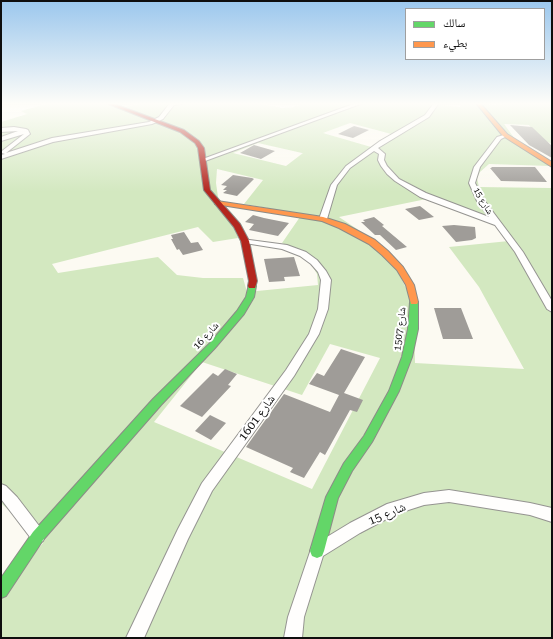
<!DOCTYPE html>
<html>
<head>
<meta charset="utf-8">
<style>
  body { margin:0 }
  #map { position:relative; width:553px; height:639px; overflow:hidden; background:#fcfaf2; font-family:"Roboto Serif","Noto Naskh Arabic",serif }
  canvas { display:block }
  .frame { position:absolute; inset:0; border:2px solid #0e0e0e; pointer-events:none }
  .legend { position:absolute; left:405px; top:8px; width:140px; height:52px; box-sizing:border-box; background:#fff; border:1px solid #9f9f9f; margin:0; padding:5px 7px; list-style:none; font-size:12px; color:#0e0e0e }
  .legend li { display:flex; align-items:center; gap:8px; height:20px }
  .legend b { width:20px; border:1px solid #9f9f9f }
</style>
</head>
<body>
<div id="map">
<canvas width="553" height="639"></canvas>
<div class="frame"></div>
<ul class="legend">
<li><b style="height:5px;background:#63d668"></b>سالك</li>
<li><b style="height:5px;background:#ff974d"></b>بطيء</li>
</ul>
</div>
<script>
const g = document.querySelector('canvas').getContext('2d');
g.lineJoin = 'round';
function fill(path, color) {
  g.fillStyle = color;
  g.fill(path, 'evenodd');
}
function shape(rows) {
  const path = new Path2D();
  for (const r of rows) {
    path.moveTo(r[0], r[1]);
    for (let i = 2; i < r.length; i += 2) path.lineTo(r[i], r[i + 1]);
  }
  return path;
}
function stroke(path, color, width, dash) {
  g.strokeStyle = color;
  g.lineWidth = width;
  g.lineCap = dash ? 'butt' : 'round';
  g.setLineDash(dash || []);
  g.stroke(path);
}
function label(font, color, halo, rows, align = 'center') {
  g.font = font + ' "Roboto Serif","Noto Naskh Arabic",serif';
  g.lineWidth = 4;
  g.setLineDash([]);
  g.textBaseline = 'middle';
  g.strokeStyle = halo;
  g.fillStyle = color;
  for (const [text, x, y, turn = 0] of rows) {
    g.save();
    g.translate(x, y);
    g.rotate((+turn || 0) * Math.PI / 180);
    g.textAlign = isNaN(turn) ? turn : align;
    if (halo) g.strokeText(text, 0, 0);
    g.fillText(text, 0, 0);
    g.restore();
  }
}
fill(shape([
  [49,103,117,103,124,107,142,103,258,103,283,108,293,107,305,103,327,104,440,103,440,105,460,107,461,103,487,103,490,105,520,103,552,103,552,144,539,138,529,125,504,124,515,139,550,166,489,164,480,172,477,178,479,187,552,188,552,638,1,638,1,593,43,543,1,503,1,122,27,114,21,111],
  [350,123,395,135,395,136,378,149,323,133],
  [258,143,302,153,303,153,286,166,233,153],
  [217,169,263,180,244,204,302,214,282,243,289,246,311,264,317,274,318,285,247,292,243,278,203,278,177,275,158,257,58,273,52,264,198,227,213,242,238,238,234,227,218,197,216,183],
  [436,197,491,219,509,241,449,247,479,287,524,369,415,363,414,304,388,252,372,239,339,217],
  [330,344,380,358,312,489,154,422,202,362,302,395]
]), '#d3e8c0');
fill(shape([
  [510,125,532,127,552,146,552,158,529,145],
  [354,126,369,130,353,138,338,134],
  [254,145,275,151,261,159,240,153],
  [491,167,535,167,547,182,501,181,490,168,492,168],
  [233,175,252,178,254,179,237,196,223,193,227,190,223,190,227,186,221,185],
  [420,206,434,217,419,220,405,209],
  [253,215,264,218,289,223,278,236,249,230,254,224,245,222],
  [374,217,384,225,382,226,407,247,396,250,380,235,375,235,361,222,365,222,363,220],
  [454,225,475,227,476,238,472,240,456,242,442,226],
  [184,232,191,243,198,242,203,250,183,255,179,249,177,250,171,239,173,239,171,235],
  [294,257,300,276,284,277,285,281,269,282,264,259],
  [434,308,461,308,473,339,443,339],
  [341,349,365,357,344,393,363,400,357,412,350,410,325,455,320,452,304,478,290,472,293,468,246,447,284,394,330,412,339,395,309,384,317,373,324,376],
  [225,369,237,374,228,385,231,386,202,417,180,406,213,373,218,376],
  [210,415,226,423,211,440,195,431]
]), '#9f9c98');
const street = shape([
  [170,103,186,103,174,105,163,119,152,124,53,142,1,159,1,155,5,154,2,153,2,151,24,134,1,141,1,137,18,131,1,132,1,128,14,127,26,129,28,130,30,134,6,153,52,138,149,122,159,117,170,103],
  [356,103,363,103,205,161,200,160,356,103],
  [434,103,439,103,429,117,378,148,385,154,384,160,387,166,399,179,426,193,489,217,477,201,469,183,474,167,497,137,507,134,507,136,501,139,480,167,475,183,484,200,523,252,552,301,552,312,547,309,515,252,495,225,420,197,395,181,387,174,381,166,378,160,379,154,374,151,350,168,337,185,327,219,323,221,319,219,331,185,346,166,380,141,425,115,434,103],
  [242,239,287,245,306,252,317,260,326,271,331,280,328,309,319,334,294,376,212,491,188,539,144,638,126,638,178,529,202,483,286,370,309,334,318,309,321,280,318,272,311,264,300,256,282,249,245,243,242,243,241,241,242,239],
  [1,484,6,486,17,497,43,531,45,536,43,541,38,543,33,541,1,499,1,484],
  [449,490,530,503,552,508,552,522,530,515,449,502,424,505,396,514,360,533,323,556,304,617,302,638,284,638,288,617,312,546,350,523,387,504,424,493,449,490]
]);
const fast = shape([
  [249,284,255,284,256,286,254,297,244,314,215,348,161,405,43,540,6,596,1,598,1,578,33,532,153,399,209,344,237,311,246,297,249,284],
  [414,299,418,302,418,329,412,357,399,391,372,442,352,471,338,498,324,551,322,556,317,558,312,556,310,551,326,497,344,463,364,436,389,391,402,357,408,329,410,302,414,299]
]);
const slow = shape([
  [476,103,480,103,507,134,552,162,552,167,503,136,476,103],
  [217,201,323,217,345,224,375,240,388,251,403,267,414,285,418,302,417,304,411,304,406,285,397,270,382,255,369,244,339,228,322,221,215,204,215,202,217,201]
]);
const jam = shape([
  [106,103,112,103,184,130,199,141,204,148,210,190,240,224,249,241,257,281,255,288,249,288,248,286,249,281,241,241,234,227,204,190,198,148,195,143,180,132,106,103]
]);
stroke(street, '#959491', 2);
stroke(fast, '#8c8b87', 2);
stroke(slow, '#8c8b87', 2);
stroke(jam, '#8c8b87', 2);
fill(street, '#fffefd');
fill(fast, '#63d668');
fill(slow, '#ff974d');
fill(jam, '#b3261e');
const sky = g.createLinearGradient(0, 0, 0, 192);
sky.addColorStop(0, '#9bc7ed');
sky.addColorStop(0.54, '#fefdf9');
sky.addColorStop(1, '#fefdf900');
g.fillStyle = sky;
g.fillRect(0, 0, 553, 192);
label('9px', '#0e0e0e', '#fff', [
  ["شارع 15",483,201,59]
]);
label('10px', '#0e0e0e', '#fff', [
  ["شارع 1507",400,329,-83],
  ["شارع 16",206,336,-48]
]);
label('12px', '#0e0e0e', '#fff', [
  ["شارع 1601",257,418,-54],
  ["شارع 15",387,514,-23]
]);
</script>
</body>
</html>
